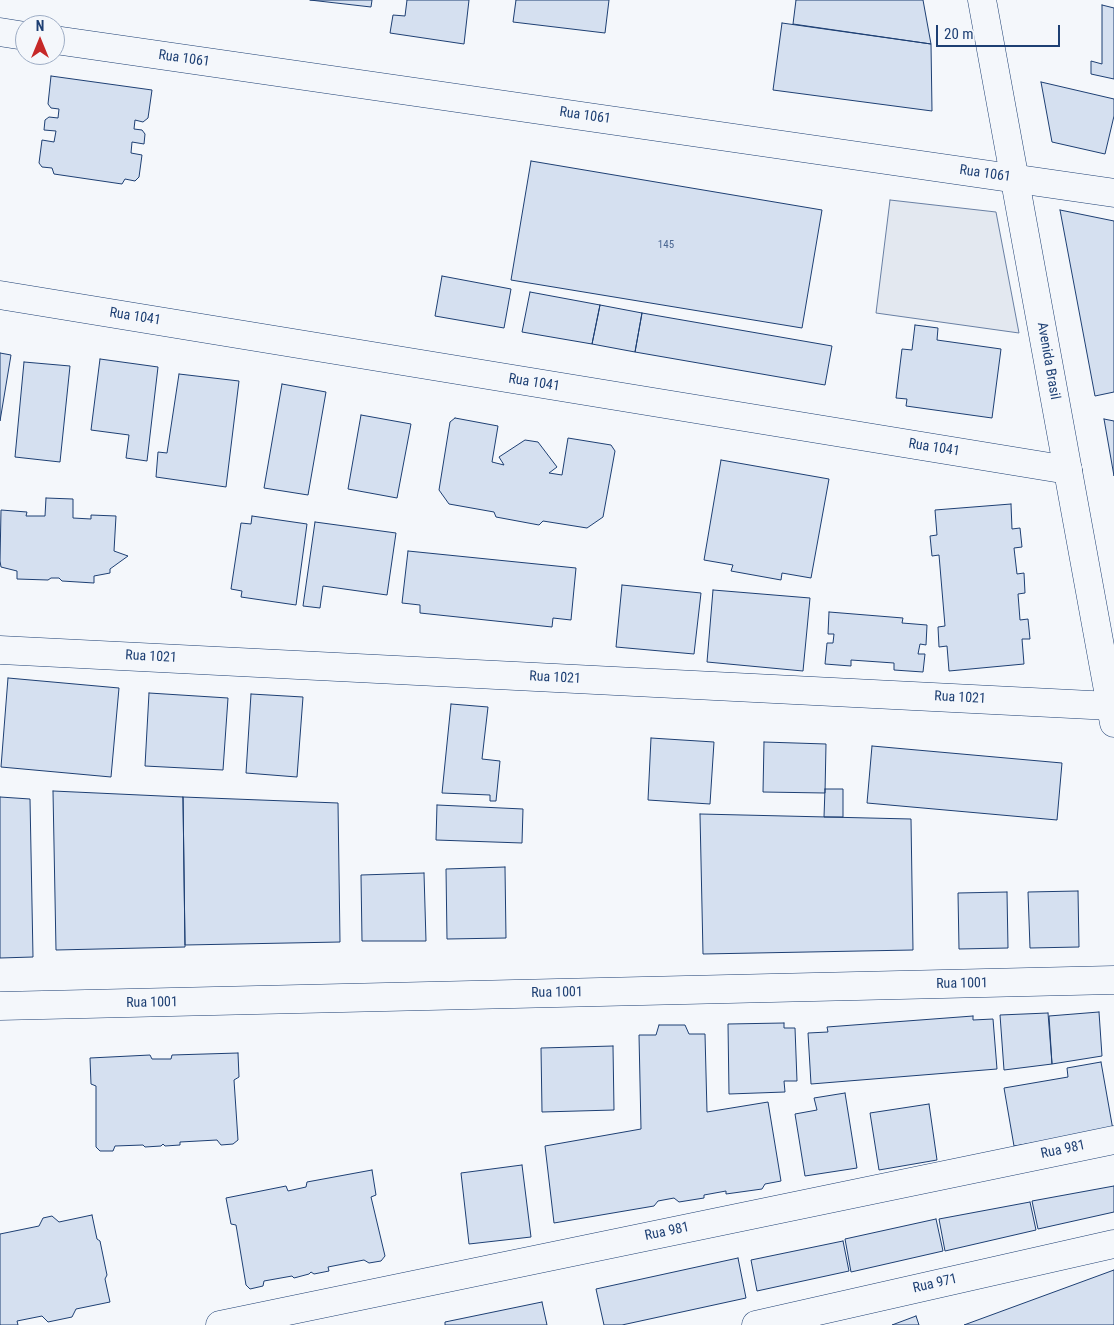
<!DOCTYPE html>
<html>
<head>
<meta charset="utf-8">
<style>
  body { margin:0 }
  #map { position:relative; width:1114px; height:1325px; overflow:hidden; background:#f4f7fb; font-family:"Roboto Condensed",sans-serif }
  canvas { display:block }
  .north { position:absolute; left:15px; top:15px; width:50px; height:50px; box-sizing:border-box; background:#f4f7fb; border:1px solid #9eadc5; border-radius:50%; rotate:0deg; font-size:14px; font-weight:700; line-height:20px; text-align:center; color:#1d3f73 }
  .north::after { content:''; display:block; margin:auto; width:18px; height:22px; background:#c62828; clip-path:polygon(50% 0,100% 100%,50% 72%,0 100%) }
  .scale { position:absolute; left:936px; top:25px; width:124px; height:22px; box-sizing:border-box; border:2px solid #1d3f73; border-top:0; padding-left:6px; font-size:15px; line-height:18px; white-space:nowrap; color:#1d3f73; -webkit-text-stroke:4px #f4f7fb; paint-order:stroke }
</style>
</head>
<body>
<div id="map">
<canvas width="1114" height="1325"></canvas>
<div class="north">N</div>
<div class="scale">20 m</div>
</div>
<script>
const g = document.querySelector('canvas').getContext('2d');
g.lineJoin = 'round';
function fill(path, color) {
  g.fillStyle = color;
  g.fill(path, 'evenodd');
}
function shape(rows) {
  const path = new Path2D();
  for (const r of rows) {
    path.moveTo(r[0], r[1]);
    for (let i = 2; i < r.length; i += 2) path.lineTo(r[i], r[i + 1]);
  }
  return path;
}
function stroke(path, color, width, dash) {
  g.strokeStyle = color;
  g.lineWidth = width;
  g.lineCap = dash ? 'butt' : 'round';
  g.setLineDash(dash || []);
  g.stroke(path);
}
function label(font, color, halo, rows, align = 'center') {
  g.font = font + ' "Roboto Condensed",sans-serif';
  g.lineWidth = 4;
  g.setLineDash([]);
  g.textBaseline = 'middle';
  g.strokeStyle = halo;
  g.fillStyle = color;
  for (const [text, x, y, turn = 0] of rows) {
    g.save();
    g.translate(x, y);
    g.rotate((+turn || 0) * Math.PI / 180);
    g.textAlign = isNaN(turn) ? turn : align;
    if (halo) g.strokeText(text, 0, 0);
    g.fillText(text, 0, 0);
    g.restore();
  }
}
const parking = shape([
  [890,200,996,212,1019,333,876,313,890,200]
]);
fill(parking, '#e3e8f0');
stroke(parking, '#687fa3', 1);
const building = shape([
  [310,0,372,0,371,7,310,0],
  [407,0,469,0,464,44,390,33,393,15,405,16,407,0],
  [516,0,609,0,605,33,513,22,516,0],
  [796,0,923,0,931,44,793,24,796,0],
  [1102,5,1114,8,1114,79,1091,74,1091,61,1102,64,1102,5],
  [782,23,931,44,932,111,773,90,782,23],
  [51,76,152,90,148,118,143,122,135,120,134,129,142,130,145,134,144,144,132,142,131,153,142,155,139,177,135,181,125,179,122,184,54,174,52,168,42,167,39,163,42,140,54,142,56,131,44,130,45,120,49,117,58,118,59,109,51,108,48,104,51,76],
  [1041,82,1114,99,1114,116,1105,154,1052,142,1041,82],
  [531,161,822,210,802,328,511,280,531,161],
  [1060,210,1114,221,1114,392,1095,396,1060,210],
  [442,276,511,289,504,328,435,316,442,276],
  [530,292,600,305,592,344,522,332,530,292],
  [600,305,642,313,635,352,592,344,600,305],
  [642,313,832,346,825,385,635,352,642,313],
  [915,325,938,328,937,340,1001,349,992,418,906,406,907,399,896,398,902,349,912,350,915,325],
  [0,353,11,355,0,421,0,353],
  [100,359,158,367,147,461,126,458,129,435,91,430,100,359],
  [24,362,70,366,60,462,15,457,24,362],
  [179,374,239,381,226,487,156,477,158,452,167,453,179,374],
  [282,384,326,392,308,495,264,488,282,384],
  [361,415,411,424,397,498,348,489,361,415],
  [455,418,498,426,492,462,504,465,499,457,525,440,538,442,557,467,549,473,562,475,568,438,611,445,615,451,603,517,587,528,543,521,539,525,496,517,494,512,449,504,439,490,450,422,455,418],
  [1104,419,1114,421,1114,476,1104,419],
  [721,460,829,479,811,578,782,573,781,580,731,571,733,565,704,560,721,460],
  [46,498,73,499,73,518,91,519,91,515,116,516,114,551,128,556,110,569,110,573,94,576,94,583,62,581,59,578,51,578,48,580,17,579,17,571,1,567,0,561,1,510,27,512,26,516,45,516,46,498],
  [1011,504,1012,529,1020,528,1022,547,1014,548,1017,574,1024,573,1025,593,1018,594,1020,620,1028,619,1030,639,1022,639,1024,664,949,671,947,646,939,647,938,627,945,626,939,555,932,556,930,536,937,535,935,510,1011,504],
  [252,516,307,524,296,605,241,597,242,591,231,589,241,523,251,524,252,516],
  [315,522,396,533,387,595,323,586,320,608,303,606,315,522],
  [408,551,576,568,571,620,553,618,552,627,420,613,420,605,402,603,408,551],
  [622,585,701,593,694,654,616,647,622,585],
  [713,590,810,598,803,671,707,662,713,590],
  [829,612,903,618,902,623,927,625,926,645,920,644,918,654,925,654,923,672,894,670,894,663,851,660,851,666,825,664,827,643,833,643,834,634,828,634,829,612],
  [8,678,119,688,111,777,1,767,8,678],
  [149,693,228,698,223,770,145,766,149,693],
  [251,694,303,697,297,777,246,773,251,694],
  [451,704,488,707,482,759,500,761,496,801,490,801,490,795,442,793,451,704],
  [651,738,714,742,710,804,648,800,651,738],
  [764,742,826,744,825,793,763,792,764,742],
  [872,746,1062,763,1057,820,867,803,872,746],
  [825,789,843,789,843,817,824,817,825,789],
  [53,791,183,797,185,947,56,950,53,791],
  [0,797,30,799,33,957,0,958,0,797],
  [183,797,338,803,340,942,185,945,183,797],
  [437,805,523,809,522,843,436,840,437,805],
  [700,814,911,819,913,950,703,954,700,814],
  [505,867,506,938,447,939,446,869,505,867],
  [424,873,426,941,362,941,361,875,424,873],
  [1078,891,1079,947,1030,948,1028,892,1078,891],
  [1007,892,1008,948,959,949,958,893,1007,892],
  [1099,1012,1102,1056,1052,1064,1049,1016,1099,1012],
  [1048,1013,1052,1064,1004,1070,1000,1015,1048,1013],
  [973,1016,973,1020,993,1019,997,1069,811,1084,808,1033,828,1032,827,1027,973,1016],
  [784,1023,784,1028,795,1028,797,1081,784,1081,785,1092,729,1094,728,1024,784,1023],
  [659,1025,685,1025,689,1034,705,1034,707,1112,768,1102,781,1181,765,1184,762,1189,726,1194,726,1191,704,1195,704,1198,679,1202,674,1198,658,1201,654,1206,554,1223,545,1146,641,1129,639,1035,656,1035,659,1025],
  [613,1046,614,1110,542,1112,541,1048,613,1046],
  [238,1053,239,1077,234,1080,238,1140,233,1144,221,1145,217,1140,180,1142,180,1145,165,1146,163,1144,161,1146,145,1147,143,1145,115,1146,113,1151,100,1151,96,1147,96,1086,91,1084,90,1058,150,1055,152,1059,171,1059,172,1055,238,1053],
  [1101,1062,1113,1130,1014,1146,1004,1088,1068,1077,1067,1068,1101,1062],
  [845,1093,857,1168,805,1176,795,1114,817,1110,814,1098,845,1093],
  [929,1104,937,1160,879,1170,870,1113,929,1104],
  [522,1165,531,1237,469,1244,461,1173,522,1165],
  [372,1170,376,1195,371,1197,385,1256,381,1261,369,1263,364,1260,328,1267,329,1271,314,1274,311,1272,309,1274,294,1278,292,1276,264,1281,263,1286,250,1289,246,1285,236,1225,231,1224,226,1198,286,1186,288,1191,306,1187,307,1182,372,1170],
  [1114,1186,1114,1212,1038,1229,1032,1201,1114,1186],
  [1030,1202,1036,1230,945,1251,939,1219,1030,1202],
  [92,1215,97,1239,100,1241,107,1275,105,1279,110,1302,76,1309,72,1317,48,1322,42,1316,17,1321,18,1325,0,1325,0,1234,39,1226,43,1218,52,1216,59,1222,92,1215],
  [936,1219,943,1251,851,1272,845,1239,936,1219],
  [843,1241,849,1271,757,1291,751,1260,843,1241],
  [738,1258,746,1298,622,1325,604,1325,596,1289,738,1258],
  [1114,1270,1114,1325,964,1325,1114,1270],
  [542,1302,547,1325,445,1325,445,1322,542,1302],
  [916,1316,919,1325,892,1325,916,1316]
]);
fill(building, '#d5e0f0');
stroke(building, '#1d3f73', 1);
const street = shape([
  [0,32,25,36],
  [55,40,1114,193],
  [0,295,1068,470],
  [0,650,1111,706],
  [220,1325,1114,1140],
  [756,1325,1114,1244]
]);
const secondary = shape([
  [0,1006,1114,980]
]);
const primary = shape([
  [982,0,1114,723]
]);
stroke(street, '#1d3f73', 29);
stroke(secondary, '#1d3f73', 29);
stroke(primary, '#1d3f73', 29);
stroke(street, '#f4f7fb', 28);
stroke(secondary, '#f4f7fb', 28);
stroke(primary, '#f4f7fb', 28);
label('11px', '#4b6792', null, [
  ["145",666,245]
]);
label('14px', '#1d3f73', '#f4f7fb', [
  ["Rua 1061",184,59,8],
  ["Rua 1061",585,116,8],
  ["Rua 1061",985,174,8],
  ["Rua 1041",135,317,9],
  ["Avenida Brasil",1048,361,80],
  ["Rua 1041",534,383,9],
  ["Rua 1041",934,448,9],
  ["Rua 1021",151,657,3],
  ["Rua 1021",555,678,3],
  ["Rua 1021",960,698,3],
  ["Rua 1001",962,984,-1],
  ["Rua 1001",557,993,-1],
  ["Rua 1001",152,1003,-1],
  ["Rua 981",1063,1150,-12],
  ["Rua 981",667,1232,-12],
  ["Rua 971",935,1284,-13]
]);
</script>
</body>
</html>
